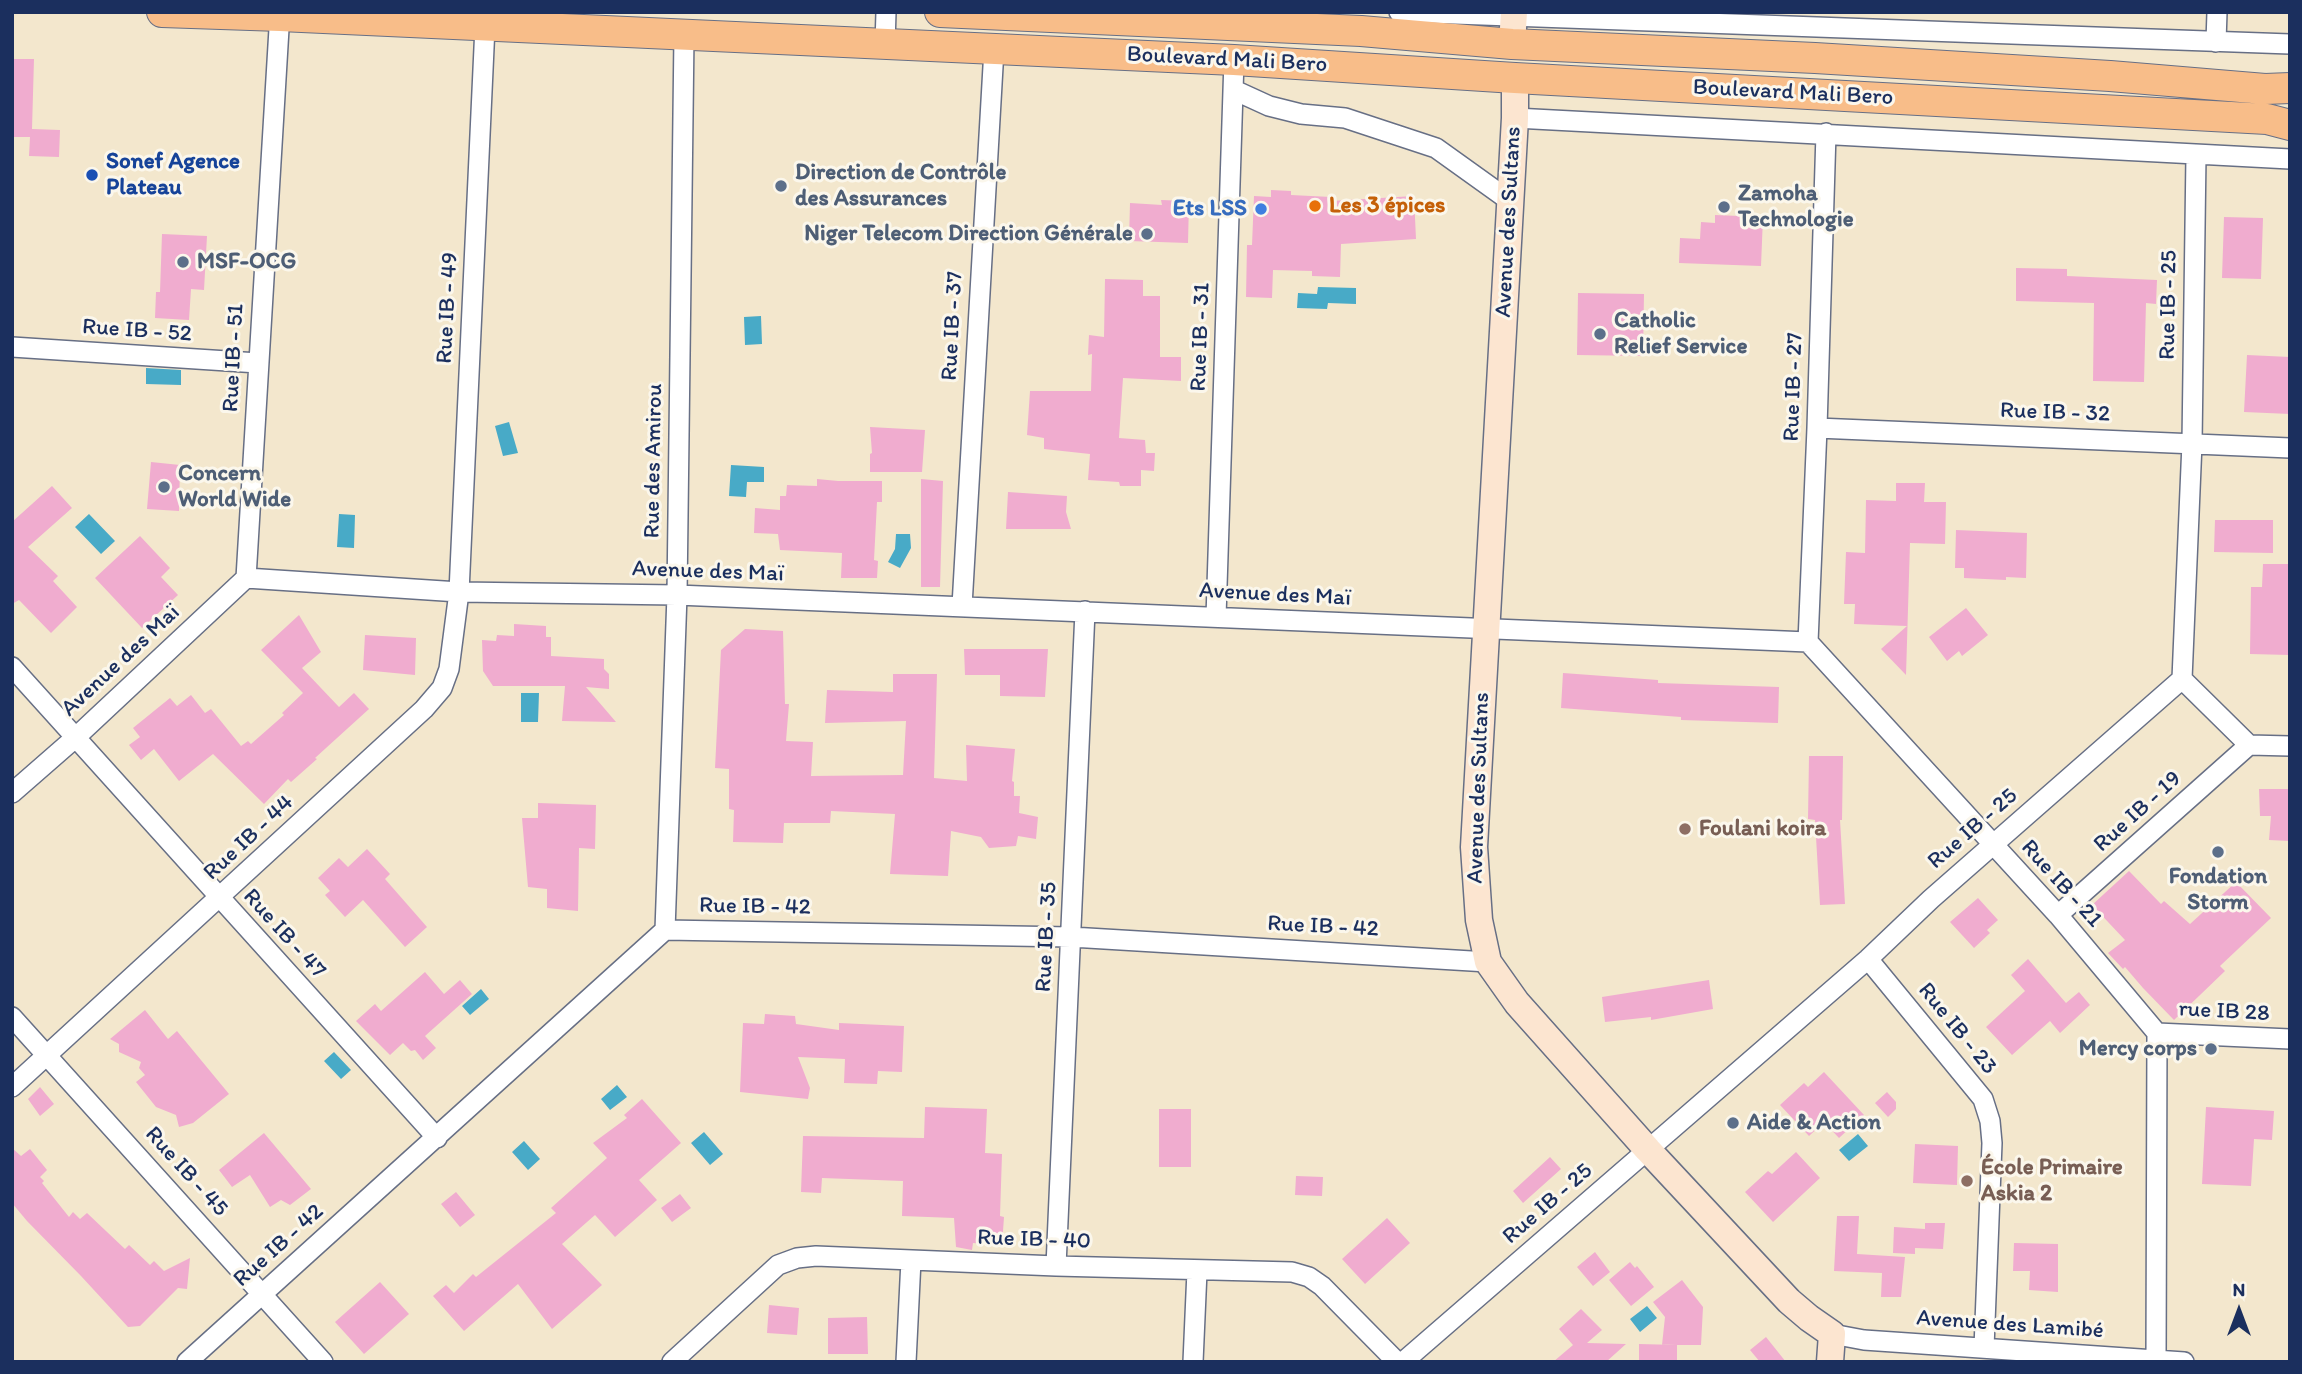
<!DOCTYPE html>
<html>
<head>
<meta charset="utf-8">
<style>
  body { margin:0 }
  #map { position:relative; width:2302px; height:1374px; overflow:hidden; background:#f3e7cd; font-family:Itim,sans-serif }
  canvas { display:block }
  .frame { position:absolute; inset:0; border:14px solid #1b2f5e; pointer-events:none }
  .north { position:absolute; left:2204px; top:1276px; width:70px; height:70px; -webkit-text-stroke:5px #fbf7ec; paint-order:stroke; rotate:0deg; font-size:19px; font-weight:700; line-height:28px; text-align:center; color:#1b2f5e }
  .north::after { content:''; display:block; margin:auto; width:24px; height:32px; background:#1b2f5e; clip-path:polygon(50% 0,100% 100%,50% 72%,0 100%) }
</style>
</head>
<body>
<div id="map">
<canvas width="2302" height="1374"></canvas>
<div class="frame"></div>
<div class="north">N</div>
</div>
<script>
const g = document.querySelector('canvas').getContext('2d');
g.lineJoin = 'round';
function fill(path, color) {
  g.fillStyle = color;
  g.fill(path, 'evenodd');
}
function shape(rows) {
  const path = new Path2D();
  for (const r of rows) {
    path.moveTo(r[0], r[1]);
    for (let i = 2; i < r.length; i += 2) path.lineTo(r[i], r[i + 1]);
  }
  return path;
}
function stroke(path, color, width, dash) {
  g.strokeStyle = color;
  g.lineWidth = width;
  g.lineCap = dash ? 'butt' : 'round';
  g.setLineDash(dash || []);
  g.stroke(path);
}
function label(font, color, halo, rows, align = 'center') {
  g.font = font + ' Itim,sans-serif';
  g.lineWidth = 6;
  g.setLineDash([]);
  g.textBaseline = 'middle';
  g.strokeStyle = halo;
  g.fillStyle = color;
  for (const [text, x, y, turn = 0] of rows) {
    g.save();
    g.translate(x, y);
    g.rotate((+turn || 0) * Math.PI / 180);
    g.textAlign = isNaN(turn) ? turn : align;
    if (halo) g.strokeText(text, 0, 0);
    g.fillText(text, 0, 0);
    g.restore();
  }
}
fill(shape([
  [1318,287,1356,288,1356,304,1328,303,1327,309,1297,308,1298,293,1317,294],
  [761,316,762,344,745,345,744,317],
  [146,368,181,370,181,385,146,384],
  [509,422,518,453,503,456,495,426],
  [731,465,764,467,764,482,747,482,746,497,729,496],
  [89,514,115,541,101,554,75,527],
  [339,514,355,515,354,548,337,547],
  [896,534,910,534,911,548,900,568,888,562,895,549],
  [521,693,539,693,538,722,521,722],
  [481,989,489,999,470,1015,462,1006],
  [334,1052,351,1070,341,1079,324,1061],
  [617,1085,627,1097,610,1110,601,1099],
  [704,1132,723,1154,710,1165,691,1143],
  [1858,1134,1868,1146,1849,1161,1839,1150],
  [524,1141,540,1159,528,1170,512,1152],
  [1647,1306,1657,1318,1640,1332,1630,1319]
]), '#48aac7');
fill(shape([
  [12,59,34,59,32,129,60,130,59,157,29,156,30,137,12,137],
  [1271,190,1291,191,1291,195,1331,197,1331,201,1414,196,1416,239,1341,244,1340,277,1312,276,1312,271,1273,270,1272,298,1246,297,1247,245,1252,245,1254,196,1271,197],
  [1161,200,1189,201,1188,243,1129,241,1130,203,1162,205],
  [1715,215,1763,217,1761,266,1679,263,1680,238,1700,239,1701,222,1715,223],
  [2224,217,2263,218,2261,279,2222,278],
  [162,234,207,236,204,290,191,289,189,320,155,318,156,292,160,292],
  [2016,268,2067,269,2067,276,2157,280,2156,304,2146,303,2144,382,2093,381,2094,303,2016,301],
  [1105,279,1143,280,1143,296,1160,296,1160,357,1181,357,1181,381,1123,378,1119,438,1145,440,1146,453,1155,453,1154,471,1141,470,1141,486,1120,486,1119,482,1088,480,1090,454,1044,449,1044,438,1027,435,1030,391,1091,391,1092,354,1088,355,1089,335,1104,337],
  [1578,293,1644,294,1643,356,1577,355],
  [2247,355,2290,357,2290,414,2244,412],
  [870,427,925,430,922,472,870,472,870,454,872,453],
  [151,462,180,465,179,511,147,509],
  [817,479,838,481,882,481,882,502,877,502,874,560,878,561,877,578,841,578,842,553,780,550,778,534,754,533,755,508,780,510,780,496,786,496,787,485,817,486],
  [921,479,943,481,940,587,921,587],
  [1896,483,1925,483,1924,502,1946,502,1945,544,1910,543,1906,675,1881,649,1907,626,1854,624,1855,604,1844,604,1846,552,1865,553,1866,500,1896,501],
  [52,486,72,508,28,547,58,576,53,581,77,607,51,633,19,600,12,604,12,522],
  [1008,492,1067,496,1066,512,1071,529,1006,529],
  [2215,520,2273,520,2273,553,2214,552],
  [1956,530,2027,533,2026,578,2006,577,2006,580,1964,578,1964,568,1955,568],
  [140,536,170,568,161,577,178,595,142,628,95,578],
  [2263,564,2290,564,2290,655,2250,654,2251,587,2262,587],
  [1966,608,1988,635,1962,656,1959,651,1947,661,1929,637],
  [299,615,321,652,302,668,339,707,354,693,369,709,315,758,317,759,291,782,288,779,264,804,213,754,179,781,154,749,141,760,129,745,140,737,133,728,170,698,177,706,191,695,205,713,211,709,241,746,248,741,251,744,284,715,282,713,303,693,261,650],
  [514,624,546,626,546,637,551,637,551,656,604,659,604,669,609,674,609,689,586,687,616,722,562,721,565,686,493,686,483,671,482,640,496,641,497,635,514,636],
  [745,629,783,631,785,704,789,704,786,741,813,742,811,776,903,775,906,721,825,723,827,690,893,692,893,674,937,674,934,778,967,781,966,745,1015,749,1012,781,1014,782,1014,796,1020,796,1019,813,1038,817,1036,839,1018,836,1016,846,989,848,981,837,951,831,948,876,890,874,895,814,831,811,830,823,784,823,783,843,733,842,734,810,729,809,729,769,715,768,721,650],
  [365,635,416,638,415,675,363,670],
  [964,649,1048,649,1045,697,1000,696,1000,675,965,675],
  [1563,673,1658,680,1658,683,1779,687,1778,723,1681,720,1681,717,1561,708],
  [1809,756,1843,756,1842,820,1840,820,1845,904,1820,905,1815,820,1808,819],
  [2259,789,2290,789,2290,841,2269,840,2271,816,2260,816],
  [538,803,596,805,595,849,579,848,578,911,547,908,547,889,528,887,522,818,538,818],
  [367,849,390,874,385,879,427,927,405,947,363,900,345,917,325,895,330,891,318,878,339,858,348,867],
  [2129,871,2161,904,2164,901,2190,924,2236,882,2271,918,2220,966,2225,971,2174,1020,2143,988,2125,967,2123,969,2108,953,2125,940,2092,905],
  [1978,898,1998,920,1987,930,1990,933,1974,948,1950,922],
  [2028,959,2066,1003,2079,992,2090,1005,2060,1033,2050,1021,2012,1055,1986,1027,2025,991,2011,975],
  [425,972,444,994,460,980,472,994,425,1036,436,1048,423,1060,415,1050,411,1051,403,1043,390,1055,356,1021,375,1004,381,1011],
  [1709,980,1713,1009,1651,1020,1651,1017,1605,1022,1602,997],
  [145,1010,168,1039,177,1031,229,1094,193,1123,179,1127,176,1115,156,1107,136,1082,145,1075,139,1068,141,1062,119,1052,119,1044,110,1039],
  [765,1014,795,1016,796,1024,839,1030,839,1023,904,1026,902,1072,878,1071,877,1084,844,1083,845,1059,798,1057,810,1088,808,1099,740,1092,743,1023,764,1024],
  [1824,1072,1864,1115,1839,1138,1824,1122,1809,1136,1780,1105,1804,1083,1808,1087],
  [40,1087,54,1104,40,1116,28,1099],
  [1887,1092,1896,1102,1896,1109,1888,1117,1875,1103],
  [642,1099,681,1143,639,1180,657,1200,615,1237,595,1215,562,1244,602,1285,552,1329,518,1284,464,1331,433,1296,446,1285,454,1293,473,1274,476,1277,556,1213,551,1208,607,1158,593,1143,627,1118,624,1115],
  [925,1107,987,1109,985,1153,1002,1154,1000,1216,1004,1217,1002,1245,973,1243,972,1250,956,1247,954,1218,902,1216,903,1181,822,1178,821,1193,801,1192,803,1136,924,1138],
  [2206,1107,2274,1111,2272,1140,2254,1139,2251,1186,2202,1184],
  [1159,1109,1191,1109,1191,1167,1159,1167],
  [264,1133,311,1189,290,1205,281,1200,270,1207,250,1175,232,1187,219,1170],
  [1915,1144,1958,1146,1957,1185,1913,1183],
  [12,1148,21,1156,30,1149,47,1170,40,1177,44,1181,42,1183,69,1217,73,1212,80,1219,87,1213,125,1249,129,1245,150,1265,154,1261,164,1271,190,1258,187,1289,178,1288,140,1326,128,1327,81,1276,27,1221,12,1203],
  [1796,1152,1820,1178,1773,1222,1745,1192,1768,1171,1772,1174],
  [1550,1157,1561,1169,1523,1203,1513,1191],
  [1296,1176,1323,1177,1322,1196,1295,1195],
  [456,1192,475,1215,460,1227,441,1204],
  [680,1194,691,1208,672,1222,661,1208],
  [1837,1216,1859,1216,1857,1254,1905,1257,1901,1297,1881,1297,1882,1273,1834,1271],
  [1387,1218,1410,1243,1365,1284,1342,1259],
  [1925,1223,1945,1223,1943,1249,1915,1248,1915,1254,1893,1253,1894,1227,1925,1229],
  [2014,1243,2058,1244,2058,1292,2029,1290,2030,1271,2013,1271],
  [1595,1252,1610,1272,1593,1286,1577,1267],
  [1630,1262,1635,1268,1637,1266,1654,1287,1631,1306,1609,1280],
  [1682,1280,1703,1307,1701,1345,1662,1345,1665,1317,1653,1302],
  [380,1282,409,1314,364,1354,335,1322],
  [769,1305,799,1308,797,1335,767,1333],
  [1581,1309,1602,1330,1587,1343,1626,1344,1606,1362,1553,1362,1573,1345,1559,1329],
  [867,1317,868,1354,828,1354,828,1318],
  [1766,1337,1786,1362,1760,1362,1750,1350],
  [1639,1344,1677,1345,1677,1362,1639,1362]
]), '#f0accf');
const street = shape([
  [1399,12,2290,44],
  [2216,42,2217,12],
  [885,44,886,12],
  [1234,90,1269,106,1301,114,1345,118,1436,148,1510,201],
  [1515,118,2290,159],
  [12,347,258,363],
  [1817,428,2290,448],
  [246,578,280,12],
  [962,606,994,49],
  [1216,617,1234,60],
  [1808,642,1817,428,1826,133],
  [12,667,437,1138],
  [2182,679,2249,745,2290,746],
  [12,793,75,738,246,578,459,592,677,595,1808,642,2058,915,2157,1033,2156,1362],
  [2058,915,2249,745],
  [665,930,677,595,684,35],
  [1868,959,1983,1099,1990,1121,1992,1143,1984,1348],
  [12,1017,323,1362],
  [2157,1033,2290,1039],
  [12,1087,424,709,442,688,449,669,459,592,485,26],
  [1056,1266,1085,611],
  [1832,1334,1864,1340,2184,1362],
  [187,1362,665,930,1071,937,1488,962],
  [672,1362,778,1265,797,1258,816,1256,1056,1266,1292,1272,1309,1277,1322,1286,1397,1362],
  [906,1362,911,1260],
  [1193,1362,1197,1271],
  [1403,1362,1868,959,1931,899,2182,679,2192,443,2196,155]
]);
const secondary = shape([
  [1512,44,1514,12],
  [1515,78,1515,118,1474,847,1479,920,1488,962,1517,1003,1648,1150,1789,1301,1809,1318,1832,1334,1830,1362]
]);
const primary = shape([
  [162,12,280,16,1234,60,1515,78,2267,119,2290,125],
  [940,12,1361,31,1512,44,1815,58,2110,76,2265,89,2290,88]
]);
stroke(street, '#676f85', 22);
stroke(secondary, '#676f85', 29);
stroke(primary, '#676f85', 32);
stroke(street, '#fff', 19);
stroke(secondary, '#fce5d0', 26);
stroke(primary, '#f8bd89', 30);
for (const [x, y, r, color] of [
  [92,175,7,"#1a4fb4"],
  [781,186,7,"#5c6f8a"],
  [1315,206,7,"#e8710a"],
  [1724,207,7,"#5c6f8a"],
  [1261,209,7,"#3f7fe0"],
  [1147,234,7,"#5c6f8a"],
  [183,262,7,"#5c6f8a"],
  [1600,334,7,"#5c6f8a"],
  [164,487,7,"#5c6f8a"],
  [1685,829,7,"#8d6e63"],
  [2218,852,7,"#5c6f8a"],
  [2211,1049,7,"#5c6f8a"],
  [1733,1123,7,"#5c6f8a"],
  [1967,1181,7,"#8d6e63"]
]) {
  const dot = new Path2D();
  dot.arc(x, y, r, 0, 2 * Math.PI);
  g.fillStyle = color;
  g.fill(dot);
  stroke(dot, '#fbf7ec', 2.5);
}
label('23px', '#1b2f5e', '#fbf7ec', [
  ["Boulevard Mali Bero",1227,60,3],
  ["Boulevard Mali Bero",1793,93,3],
  ["Avenue des Sultans",1509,222,-87],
  ["Rue IB - 25",2169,305,-89],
  ["Rue IB - 49",448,308,-87],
  ["Rue IB - 37",953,326,-87],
  ["Rue IB - 52",137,331,4],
  ["Rue IB - 31",1201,337,-88],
  ["Rue IB - 51",234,358,-87],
  ["Rue IB - 27",1794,387,-88],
  ["Rue IB - 32",2055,413,2],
  ["Rue des Amirou",654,461,-89],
  ["Avenue des Maï",708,572,2],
  ["Avenue des Maï",1275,595,3],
  ["Avenue des Maï",121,661,-43],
  ["Avenue des Sultans",1479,788,-88],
  ["Rue IB - 19",2138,812,-42],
  ["Rue IB - 25",1973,829,-41],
  ["Rue IB - 44",249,838,-43],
  ["Rue IB - 21",2061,884,48],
  ["Rue IB - 42",755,907,1],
  ["Rue IB - 42",1323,927,3],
  ["Rue IB - 47",284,934,48],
  ["Rue IB - 35",1047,937,-87],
  ["rue IB 28",2224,1012,3],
  ["Rue IB - 23",1957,1029,51],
  ["Rue IB - 45",186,1172,48],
  ["Rue IB - 25",1548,1204,-41],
  ["Rue IB - 40",1034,1240,2],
  ["Rue IB - 42",279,1246,-42],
  ["Avenue des Lamibé",2010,1325,4]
]);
label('bold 23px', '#164399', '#fbf7ec', [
  ["Sonef Agence",106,162],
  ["Plateau",106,188]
], 'left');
label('bold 23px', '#4e5e75', '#fbf7ec', [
  ["Direction de Contrôle",795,173],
  ["des Assurances",795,199],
  ["Zamoha",1738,194],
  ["Technologie",1738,220],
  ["Niger Telecom Direction Générale",1133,234,"right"],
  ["MSF-OCG",197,262],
  ["Catholic",1614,321],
  ["Relief Service",1614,347],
  ["Concern",178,474],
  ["World Wide",178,500],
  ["Fondation",2218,877,"center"],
  ["Storm",2218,903,"center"],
  ["Mercy corps",2197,1049,"right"],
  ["Aide & Action",1747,1123]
], 'left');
label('bold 23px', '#c56008', '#fbf7ec', [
  ["Les 3 épices",1329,206]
], 'left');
label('bold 23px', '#366cbe', '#fbf7ec', [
  ["Ets LSS",1247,209]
], 'right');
label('bold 23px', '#785e54', '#fbf7ec', [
  ["Foulani koira",1699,829],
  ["École Primaire",1981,1168],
  ["Askia 2",1981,1194]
], 'left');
</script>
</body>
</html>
